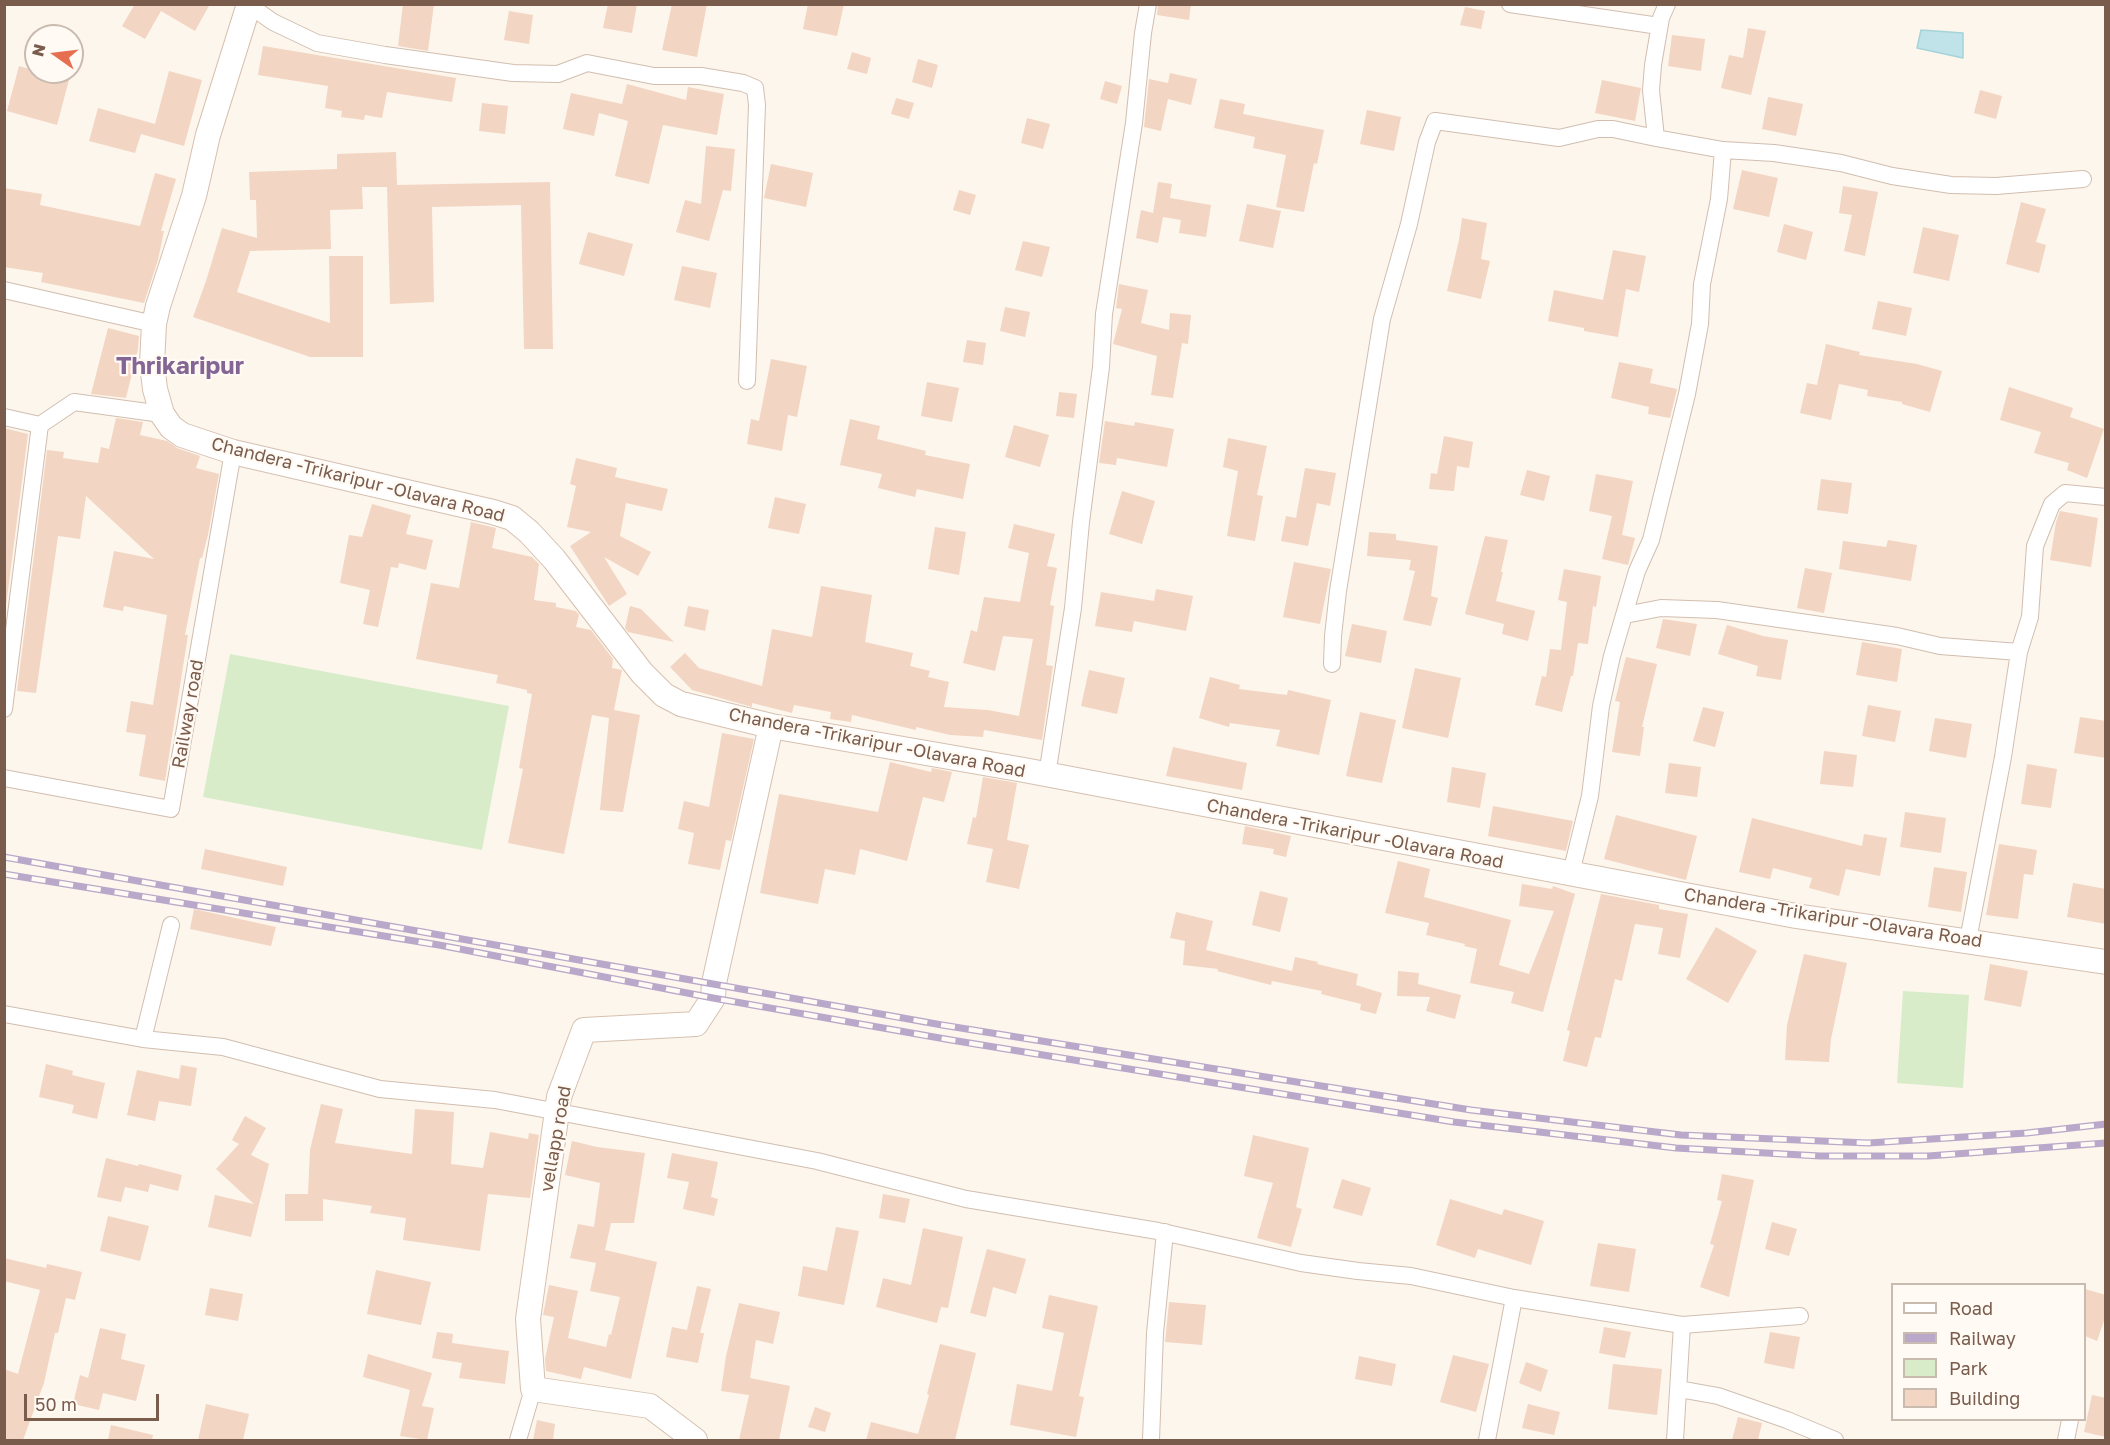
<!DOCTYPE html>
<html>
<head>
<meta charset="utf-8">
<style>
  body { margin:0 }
  #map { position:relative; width:2110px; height:1445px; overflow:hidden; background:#fdf6ec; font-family:"Golos Text",sans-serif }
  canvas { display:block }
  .frame { position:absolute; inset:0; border:6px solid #7a5c4d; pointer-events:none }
  .legend { position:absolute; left:1891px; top:1283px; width:195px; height:138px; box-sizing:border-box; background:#fffaf3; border:2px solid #cabbb1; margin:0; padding:8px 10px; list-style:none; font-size:18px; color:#7a5c4d }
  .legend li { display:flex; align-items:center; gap:12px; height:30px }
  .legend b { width:30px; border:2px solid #cabbb1 }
  .north { position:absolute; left:24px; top:24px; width:60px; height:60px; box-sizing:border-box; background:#fffaf3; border:2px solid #cabbb1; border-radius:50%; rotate:284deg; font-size:16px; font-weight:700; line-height:24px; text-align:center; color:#7a5c4d }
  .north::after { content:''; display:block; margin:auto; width:21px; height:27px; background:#e76f51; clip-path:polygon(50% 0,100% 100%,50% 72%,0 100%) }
  .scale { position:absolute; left:24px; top:1394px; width:135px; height:27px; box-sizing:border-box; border:3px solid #7a5c4d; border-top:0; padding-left:8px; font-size:18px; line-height:21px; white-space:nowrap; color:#7a5c4d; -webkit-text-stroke:4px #fffaf3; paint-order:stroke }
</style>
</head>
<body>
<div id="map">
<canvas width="2110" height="1445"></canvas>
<div class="frame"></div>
<ul class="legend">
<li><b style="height:8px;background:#fff"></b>Road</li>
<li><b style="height:8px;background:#b9a8c9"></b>Railway</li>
<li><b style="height:16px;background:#d8ecc9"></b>Park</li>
<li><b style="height:16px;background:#f3d5c3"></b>Building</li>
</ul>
<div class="north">N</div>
<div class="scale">50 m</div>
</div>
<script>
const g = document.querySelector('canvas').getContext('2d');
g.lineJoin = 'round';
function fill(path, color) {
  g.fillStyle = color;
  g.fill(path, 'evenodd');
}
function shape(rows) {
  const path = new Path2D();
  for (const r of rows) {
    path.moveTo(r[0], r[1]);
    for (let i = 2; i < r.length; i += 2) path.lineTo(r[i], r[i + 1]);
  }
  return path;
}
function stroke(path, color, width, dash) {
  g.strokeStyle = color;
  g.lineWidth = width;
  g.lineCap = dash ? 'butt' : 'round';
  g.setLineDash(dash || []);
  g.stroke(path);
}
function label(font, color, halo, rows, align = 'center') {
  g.font = font + ' "Golos Text",sans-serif';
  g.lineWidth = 4.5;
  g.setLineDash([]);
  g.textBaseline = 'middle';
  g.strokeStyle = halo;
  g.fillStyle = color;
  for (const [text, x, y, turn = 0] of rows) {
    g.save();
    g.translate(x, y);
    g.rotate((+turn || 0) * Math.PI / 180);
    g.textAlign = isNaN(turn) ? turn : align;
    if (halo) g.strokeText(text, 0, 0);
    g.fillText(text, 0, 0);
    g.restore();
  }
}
fill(shape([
  [230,654,509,706,482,850,203,797],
  [1903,991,1969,995,1963,1088,1897,1083]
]), '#d8ecc9');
const water = shape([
  [1921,30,1963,33,1963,58,1917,48,1921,30]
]);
fill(water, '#bfe3e8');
stroke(water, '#a5d3da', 1.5);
fill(shape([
  [135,4,210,4,195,31,161,11,145,39,122,26],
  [403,4,434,4,428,51,398,46],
  [608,4,637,4,632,33,603,28],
  [672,4,707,4,697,57,662,50],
  [808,4,844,4,837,36,803,29],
  [1158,4,1191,4,1189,20,1157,15],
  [1465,7,1485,11,1481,29,1460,25],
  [509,11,533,15,529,44,504,40],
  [1748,28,1766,31,1751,95,1721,88,1729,55,1743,58],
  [1672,35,1705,39,1701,71,1668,66],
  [263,46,456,78,452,102,387,92,382,118,365,115,364,120,341,117,342,111,325,108,328,86,258,75],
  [852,52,871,58,867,74,847,69],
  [918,59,938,65,932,88,912,82],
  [19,66,69,80,57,125,7,111],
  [169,71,202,80,184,146,141,134,135,153,89,141,98,108,155,124],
  [1170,73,1197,79,1191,105,1168,99,1161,131,1144,127,1149,79,1168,83],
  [1602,80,1641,88,1635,121,1595,113],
  [1105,81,1122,86,1117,104,1100,99],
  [627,84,686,100,688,87,724,94,717,135,663,125,649,184,615,176,628,121,599,113,594,136,563,129,571,93,622,104],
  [1980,90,2002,96,1996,119,1974,113],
  [1768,97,1803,104,1796,136,1762,129],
  [896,98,914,103,909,119,891,114],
  [1220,99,1245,104,1243,114,1324,130,1317,164,1314,163,1304,212,1276,207,1286,155,1253,148,1255,137,1214,128],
  [482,103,508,106,505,134,479,131],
  [1367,110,1401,117,1394,151,1360,144],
  [1027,118,1050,124,1043,149,1021,143],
  [706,146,735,149,731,191,723,190,709,241,676,232,685,200,701,204],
  [396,152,397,185,550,182,553,349,524,349,521,205,432,207,434,302,390,304,387,187,362,187,363,209,330,210,331,249,250,251,237,292,330,323,329,256,363,256,363,357,310,357,193,317,206,281,222,228,257,238,256,200,250,200,249,172,337,169,337,154],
  [771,164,813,173,806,207,764,198],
  [1742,170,1778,178,1769,217,1733,209],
  [155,173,176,179,161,231,164,231,158,260,144,303,41,282,43,273,4,267,4,188,42,194,40,205,140,226],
  [1158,182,1172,184,1170,198,1211,205,1206,237,1179,233,1181,220,1163,217,1158,243,1136,238,1141,210,1153,213],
  [1843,186,1878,192,1865,256,1844,251,1852,215,1839,213],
  [959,190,976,195,970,215,953,210],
  [2021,202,2046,209,2036,242,2046,245,2039,273,2006,264],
  [1247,204,1281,211,1273,248,1239,241],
  [1462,218,1487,223,1481,259,1490,261,1481,299,1447,291,1459,240],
  [1784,224,1813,232,1806,260,1777,252],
  [1923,227,1959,235,1949,281,1913,273],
  [588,232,633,244,624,276,579,264],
  [1023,241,1050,247,1042,277,1015,270],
  [1613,250,1646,256,1639,292,1626,289,1618,337,1584,331,1584,328,1548,321,1554,290,1603,300],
  [682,266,717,273,710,308,674,300],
  [1119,284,1148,290,1141,323,1169,330,1170,313,1191,315,1188,344,1182,343,1173,398,1151,395,1157,356,1113,344,1122,309,1116,308],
  [1878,301,1912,308,1906,336,1872,329],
  [1005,307,1030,312,1025,337,1000,331],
  [108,328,139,336,138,349,126,398,91,394],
  [967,340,986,343,983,365,963,362],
  [1826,344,1860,352,1859,355,1917,364,1942,371,1930,412,1902,404,1902,402,1867,396,1868,390,1839,384,1831,420,1800,413,1807,383,1817,385],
  [771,359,807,366,797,417,788,415,782,451,747,444,751,419,759,421],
  [1619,362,1653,369,1650,383,1677,389,1670,418,1648,414,1649,407,1611,398],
  [927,382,959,388,952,422,921,416],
  [2009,387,2073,408,2070,417,2104,429,2087,478,2067,470,2069,463,2034,453,2041,432,2000,420],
  [1059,392,1077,394,1074,418,1056,416],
  [116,418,143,422,140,435,167,441,177,448,200,456,196,468,219,474,208,535,202,558,200,558,185,635,188,635,165,781,139,776,146,735,126,732,131,701,153,705,167,615,124,606,123,611,103,607,114,551,154,559,86,496,80,539,58,536,36,693,17,691,47,450,64,452,63,458,98,463,101,447,109,449],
  [850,419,880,426,877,439,926,451,925,455,970,464,963,499,917,489,915,497,878,488,882,474,840,465],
  [1105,421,1134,426,1135,422,1174,429,1167,467,1117,458,1116,465,1099,463],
  [1014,425,1049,435,1040,467,1005,457],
  [4,428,28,434,4,622],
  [1444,436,1473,442,1469,468,1457,466,1454,491,1429,489,1431,473,1437,474],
  [1228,438,1267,446,1257,495,1263,496,1255,541,1227,536,1238,471,1223,467],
  [576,458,617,468,615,477,668,489,662,511,626,503,620,536,651,552,638,576,604,557,627,594,609,606,570,546,591,532,567,527,576,486,570,484],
  [1305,468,1336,473,1330,506,1317,503,1308,546,1281,541,1286,516,1296,518],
  [1527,470,1550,476,1544,501,1520,495],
  [1596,474,1633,481,1622,535,1635,538,1628,565,1602,559,1612,516,1589,511],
  [1821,479,1852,483,1848,514,1817,510],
  [1122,491,1155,501,1142,544,1109,534],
  [775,497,806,504,799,534,768,528],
  [372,504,411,515,406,534,433,540,426,570,399,563,398,568,391,567,378,627,363,624,370,590,340,583,349,535,362,537],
  [2060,511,2098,518,2091,567,2050,560,2056,522],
  [471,522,496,528,492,548,532,557,539,564,534,600,556,603,556,607,576,611,579,615,576,627,591,630,613,659,612,668,622,670,614,710,640,715,623,812,600,810,609,718,592,715,564,854,508,843,523,769,519,768,532,694,527,693,527,690,496,683,498,675,416,659,431,583,459,588],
  [1014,524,1055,534,1047,566,1057,568,1050,605,1054,606,1046,665,1053,666,1042,740,984,730,983,737,950,735,916,727,916,730,852,715,851,722,830,719,831,712,794,705,792,713,752,703,752,707,692,690,670,667,685,653,699,668,762,686,772,629,812,637,821,586,872,595,865,642,913,653,910,666,930,671,928,677,949,682,944,707,988,710,1019,716,1033,639,1003,636,995,671,963,663,971,630,977,632,984,597,1020,602,1029,553,1008,548],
  [935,527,966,532,959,575,928,569],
  [1369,532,1396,534,1396,540,1438,546,1431,596,1438,598,1431,626,1403,620,1415,571,1409,570,1411,560,1367,556],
  [1485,536,1508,540,1501,572,1503,572,1496,601,1535,611,1528,641,1502,634,1504,624,1465,614],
  [1888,540,1917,545,1911,581,1839,569,1843,541,1886,547],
  [1294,562,1331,569,1320,624,1283,617],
  [1805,568,1832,573,1824,613,1797,608],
  [1564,569,1601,576,1596,607,1593,606,1588,644,1578,643,1573,676,1571,676,1562,712,1535,705,1542,676,1546,677,1550,649,1561,650,1567,602,1558,600],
  [1156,589,1193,596,1186,631,1134,621,1132,632,1095,626,1101,592,1154,601],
  [630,606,641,609,674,642,628,632,625,628],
  [688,606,709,610,705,631,684,626],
  [1663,619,1697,624,1690,656,1656,648],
  [1352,624,1387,631,1381,663,1345,656],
  [1727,625,1763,636,1788,640,1781,680,1756,676,1758,666,1718,654],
  [1862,642,1902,649,1897,682,1856,675],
  [1626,657,1657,664,1642,727,1644,727,1640,756,1612,752,1620,702,1615,701],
  [1415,668,1461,678,1448,738,1402,728],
  [1089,670,1125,678,1117,714,1081,706],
  [1210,677,1240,685,1239,689,1287,695,1288,690,1331,700,1319,755,1276,746,1280,730,1230,723,1229,727,1199,718],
  [1868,705,1901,711,1895,742,1862,736],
  [1703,707,1724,712,1715,747,1693,741],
  [1360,712,1396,720,1382,783,1346,776],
  [2080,717,2106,721,2106,758,2074,753],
  [1935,718,1972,724,1966,758,1929,751],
  [722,733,754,739,731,841,726,840,720,870,688,864,694,833,678,829,684,801,709,807],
  [1173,747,1247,763,1242,790,1166,776],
  [1824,751,1857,755,1853,787,1820,784],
  [890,762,931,772,932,768,952,772,944,802,923,797,907,861,860,849,855,875,825,869,818,904,760,893,779,794,878,812],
  [1669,763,1701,767,1697,797,1665,793],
  [2027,764,2057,769,2051,808,2021,804],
  [1452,767,1486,773,1480,808,1447,802],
  [983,777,1017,783,1007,840,1029,845,1019,889,986,882,993,849,967,844,973,817,976,818],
  [1493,806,1573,821,1566,851,1488,836],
  [1905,812,1946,818,1941,853,1900,847],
  [1616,815,1697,836,1686,880,1604,859],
  [1752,818,1862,846,1864,834,1887,838,1880,876,1846,869,1839,896,1809,888,1812,878,1773,868,1770,879,1739,872],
  [1245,826,1291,836,1286,857,1273,854,1274,849,1242,844],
  [1999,844,2037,850,2033,875,2024,874,2018,919,1986,915],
  [205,849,287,867,283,886,201,869],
  [1398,861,1430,869,1424,897,1511,920,1499,965,1529,974,1554,911,1519,906,1522,884,1552,889,1553,886,1575,894,1543,1012,1511,1003,1514,992,1470,983,1477,949,1464,946,1465,944,1426,935,1429,923,1385,913],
  [1934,867,1967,872,1961,912,1928,907],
  [2073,883,2106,889,2106,924,2067,917],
  [1260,891,1288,898,1280,932,1252,925],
  [1601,894,1659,905,1659,909,1688,914,1680,958,1658,954,1663,928,1635,924,1622,981,1615,979,1601,1038,1595,1037,1587,1067,1563,1061,1570,1031,1567,1030],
  [194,909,276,927,271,946,190,929],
  [1176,912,1213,921,1206,950,1292,971,1295,957,1318,962,1317,964,1358,974,1356,985,1382,993,1376,1014,1360,1010,1361,1004,1321,994,1322,991,1272,981,1271,985,1217,971,1218,969,1183,965,1185,941,1170,938],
  [1716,927,1757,951,1728,1003,1686,979],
  [1804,954,1847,963,1831,1039,1829,1062,1785,1060,1787,1025],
  [1990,964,2028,971,2021,1007,1984,1000],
  [1398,971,1419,973,1418,984,1461,995,1455,1019,1426,1011,1430,997,1397,996],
  [46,1064,73,1071,72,1075,105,1083,97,1119,72,1113,74,1105,39,1097],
  [181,1065,197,1068,191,1106,159,1101,155,1121,127,1115,137,1070,179,1079],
  [321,1104,343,1109,335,1143,412,1154,415,1109,454,1112,451,1164,483,1168,490,1132,528,1139,529,1133,539,1135,530,1198,488,1194,480,1251,403,1240,406,1218,370,1213,372,1206,323,1199,323,1221,285,1221,285,1194,308,1194,310,1150],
  [245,1116,266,1128,251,1155,269,1164,251,1237,208,1227,215,1195,254,1204,216,1169,239,1144,232,1140],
  [1253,1135,1309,1148,1296,1207,1302,1209,1291,1247,1257,1238,1273,1183,1244,1176],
  [572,1141,597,1147,645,1153,634,1223,611,1223,605,1250,657,1262,631,1379,584,1367,581,1379,546,1371,545,1359,554,1317,543,1315,549,1285,578,1291,568,1338,606,1347,609,1334,611,1335,620,1297,590,1291,596,1263,570,1258,578,1224,594,1227,600,1183,565,1175],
  [672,1153,718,1162,711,1197,718,1199,714,1216,683,1209,689,1182,667,1178],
  [106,1158,138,1166,139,1164,182,1175,178,1191,150,1184,148,1192,125,1187,121,1202,97,1197],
  [1722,1174,1754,1180,1729,1297,1700,1287,1714,1245,1710,1244,1722,1201,1717,1200],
  [1342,1179,1371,1188,1362,1216,1333,1208],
  [883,1194,910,1199,905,1223,879,1218],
  [1450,1199,1502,1215,1504,1209,1544,1221,1531,1265,1478,1249,1475,1258,1436,1245],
  [108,1216,149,1226,140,1261,100,1251],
  [1772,1222,1797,1229,1789,1256,1765,1249],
  [836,1227,859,1231,844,1305,798,1296,803,1266,827,1271],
  [923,1228,963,1237,948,1308,941,1307,937,1323,876,1307,883,1278,911,1285],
  [1598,1243,1636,1249,1629,1292,1590,1286],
  [987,1249,1026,1259,1016,1294,993,1287,986,1317,970,1313],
  [4,1258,46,1268,47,1264,82,1272,75,1300,66,1298,58,1333,55,1333,44,1383,23,1440,4,1440,4,1369,18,1374,40,1290,4,1281],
  [376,1270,431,1282,421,1325,367,1314],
  [697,1286,711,1289,700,1333,704,1333,698,1363,666,1357,672,1327,687,1330],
  [210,1288,243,1294,238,1321,205,1315],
  [2085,1289,2106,1295,2106,1315,2097,1341,2085,1336],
  [1049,1295,1098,1306,1079,1396,1084,1397,1076,1437,1010,1425,1017,1384,1052,1391,1064,1333,1042,1328],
  [1169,1302,1206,1305,1202,1345,1165,1342],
  [739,1303,780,1312,773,1344,756,1340,750,1378,790,1386,779,1440,739,1440,749,1395,721,1391,726,1356],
  [1604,1327,1631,1332,1625,1358,1599,1353],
  [100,1328,126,1334,121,1359,145,1365,136,1401,103,1393,99,1410,73,1404,80,1375,88,1378],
  [437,1332,453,1334,452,1343,509,1351,505,1384,459,1378,462,1363,432,1358],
  [1770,1332,1800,1337,1794,1369,1764,1363],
  [940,1344,976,1353,955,1440,866,1440,871,1422,918,1434,929,1395,927,1394],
  [368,1354,432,1373,422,1406,434,1408,427,1440,400,1436,410,1390,363,1377],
  [1453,1355,1489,1364,1476,1412,1440,1402],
  [1359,1356,1396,1364,1392,1386,1355,1379],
  [1526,1362,1548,1370,1541,1392,1519,1383],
  [1613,1364,1662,1369,1657,1415,1608,1409],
  [2092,1395,2106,1398,2106,1437,2084,1432],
  [206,1404,249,1414,243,1440,198,1440],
  [1528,1404,1560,1412,1554,1435,1522,1428],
  [815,1407,831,1413,825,1432,808,1427],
  [1738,1417,1762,1423,1758,1440,1732,1440],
  [537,1420,555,1424,553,1440,533,1440],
  [111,1425,153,1435,152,1440,108,1440]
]), '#f3d5c3');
const minor = shape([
  [1510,4,1659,26],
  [249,5,273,22,317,43,385,55,513,73,558,74,587,63,654,76,701,76,743,83,755,88,757,105,747,381],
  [1723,150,1774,153,1841,163,1892,176,1951,185,1996,186,2083,179],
  [4,290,154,324],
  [4,417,40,425,74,402,162,414],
  [1625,615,1661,608,1717,610,1897,636,1940,646,2019,652],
  [1332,664,1333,636,1338,591,1382,319,1409,224,1427,142,1435,121,1559,138,1598,129,1613,129,1656,138],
  [4,709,40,425],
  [1047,775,1073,608,1081,522,1101,367,1104,314,1134,123,1143,33,1148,4],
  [4,778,171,809,233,452],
  [1571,873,1590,796,1601,706,1612,656,1637,571,1651,540,1687,394,1700,324,1702,284,1719,199,1723,150,1656,138,1651,90,1653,65,1661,18,1667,4],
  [1968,940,2003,757,2019,652,2030,617,2035,546,2052,504,2065,493,2106,497],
  [4,1014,143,1039,223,1047,380,1089,495,1100,817,1161,966,1199,1158,1231,1301,1263,1358,1271,1411,1276,1514,1298],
  [143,1039,171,925],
  [1679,1389,1718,1396,1787,1420,1835,1440],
  [518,1440,533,1389],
  [1151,1440,1155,1333,1165,1232],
  [1487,1440,1514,1298,1682,1325,1800,1316],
  [1675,1440,1682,1325],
  [2066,1440,2070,1420]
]);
const secondary = shape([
  [249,4,208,135,194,196,158,306,154,324,152,364,155,389,162,414,171,427,182,435,233,452,493,512,512,518,529,532,554,559,642,673,664,695,681,704,771,726,1024,770,1796,916,2106,962],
  [695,1440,650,1406,533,1389,528,1319,559,1097,584,1030,696,1024,713,998,714,983,771,726]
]);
stroke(minor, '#d1beb0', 18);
stroke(secondary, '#d6c0b0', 26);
stroke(minor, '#fff', 16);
stroke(secondary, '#fff', 24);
const rail = shape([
  [4,857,942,1025,1471,1110,1681,1135,1868,1143,2027,1133,2106,1124],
  [4,874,439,945,713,998,951,1040,1454,1122,1676,1148,1820,1156,1928,1156,2106,1143]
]);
stroke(rail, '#b9a8c9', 7);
stroke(rail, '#fffaf3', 4.5, [14]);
label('18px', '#7a5c4d', '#fffaf3', [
  ["Chandera -Trikaripur -Olavara Road",358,480,14],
  ["Railway road",188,714,-80],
  ["Chandera -Trikaripur -Olavara Road",877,743,11],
  ["Chandera -Trikaripur -Olavara Road",1355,834,11],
  ["Chandera -Trikaripur -Olavara Road",1833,918,9],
  ["vellapp road",556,1139,-80]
]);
label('bold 24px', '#846695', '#fffaf3', [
  ["Thrikaripur",180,366]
]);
</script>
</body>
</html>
